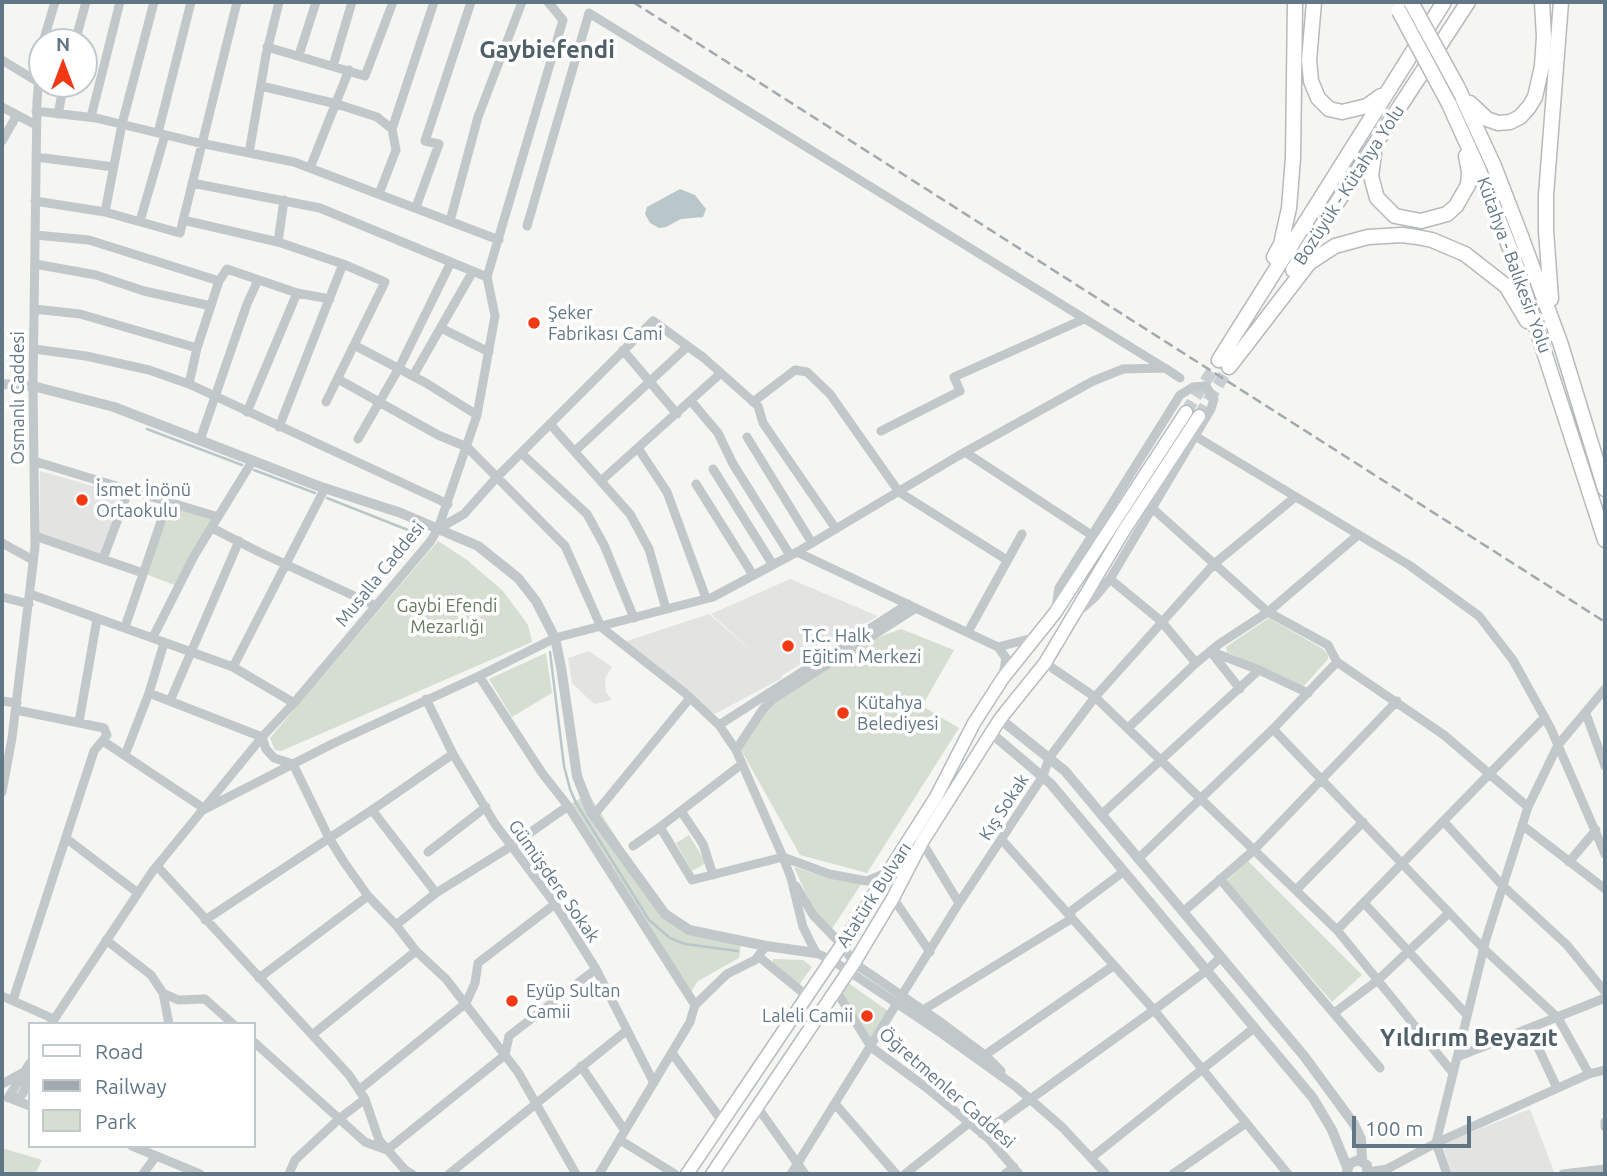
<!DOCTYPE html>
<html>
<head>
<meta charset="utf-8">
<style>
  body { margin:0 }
  #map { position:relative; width:1607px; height:1176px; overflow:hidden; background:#f5f5f1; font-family:Ubuntu,sans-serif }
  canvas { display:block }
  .frame { position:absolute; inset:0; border:4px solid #617785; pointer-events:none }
  .legend { position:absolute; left:28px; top:1022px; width:228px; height:126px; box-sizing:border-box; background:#fff; border:2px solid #c0c9ce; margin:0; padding:9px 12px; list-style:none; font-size:21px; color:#617785 }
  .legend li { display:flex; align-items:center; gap:14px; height:35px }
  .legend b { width:35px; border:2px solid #c0c9ce }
  .north { position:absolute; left:28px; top:28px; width:70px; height:70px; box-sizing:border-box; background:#fff; border:2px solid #c0c9ce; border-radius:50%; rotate:0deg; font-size:19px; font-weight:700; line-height:28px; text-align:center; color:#617785 }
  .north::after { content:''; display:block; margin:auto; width:24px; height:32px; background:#f23914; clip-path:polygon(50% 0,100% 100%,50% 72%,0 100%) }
  .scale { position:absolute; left:1352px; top:1116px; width:119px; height:32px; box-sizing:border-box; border:4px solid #617785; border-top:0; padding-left:9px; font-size:21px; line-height:24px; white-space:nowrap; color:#617785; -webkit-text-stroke:5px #fff; paint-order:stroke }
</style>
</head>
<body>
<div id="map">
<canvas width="1607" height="1176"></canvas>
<div class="frame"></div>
<ul class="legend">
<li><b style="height:9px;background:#fff"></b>Road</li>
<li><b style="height:9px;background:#a2aaaf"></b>Railway</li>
<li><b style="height:19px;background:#d6ddd1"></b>Park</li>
</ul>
<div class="north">N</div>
<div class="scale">100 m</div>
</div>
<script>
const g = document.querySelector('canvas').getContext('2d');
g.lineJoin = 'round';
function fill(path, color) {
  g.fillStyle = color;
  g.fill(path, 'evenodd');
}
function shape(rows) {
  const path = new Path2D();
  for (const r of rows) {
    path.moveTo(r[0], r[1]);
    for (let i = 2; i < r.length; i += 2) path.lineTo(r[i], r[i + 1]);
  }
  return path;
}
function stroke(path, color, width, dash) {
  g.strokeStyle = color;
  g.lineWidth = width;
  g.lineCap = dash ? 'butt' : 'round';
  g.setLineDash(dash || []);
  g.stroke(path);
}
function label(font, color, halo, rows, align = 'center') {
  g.font = font + ' Ubuntu,sans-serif';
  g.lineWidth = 7;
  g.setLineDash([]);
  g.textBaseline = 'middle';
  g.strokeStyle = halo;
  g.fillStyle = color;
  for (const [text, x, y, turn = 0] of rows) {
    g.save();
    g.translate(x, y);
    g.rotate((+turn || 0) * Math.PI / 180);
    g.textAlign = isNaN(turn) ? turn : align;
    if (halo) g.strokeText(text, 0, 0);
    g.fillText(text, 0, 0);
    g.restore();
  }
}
fill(shape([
  [40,471,121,494,101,555,39,533],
  [790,579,878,616,781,676,782,678,715,714,684,697,624,642,709,614,763,661,711,614],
  [589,651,612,667,605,678,606,692,612,700,594,704,572,683,568,658],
  [1530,1109,1555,1174,1452,1174,1442,1144]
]), '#e3e4e2');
fill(shape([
  [170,503,218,517,177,586,143,573],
  [438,541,467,560,503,591,528,625,532,642,281,751,275,750,270,738],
  [1269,618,1323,649,1328,655,1328,659,1304,686,1227,652,1226,647],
  [901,629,954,650,922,706,959,728,867,873,800,855,740,748,773,699,871,640],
  [546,653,552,693,512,717,489,679],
  [588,793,665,914,698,929,742,936,739,958,698,981,689,995,568,806],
  [689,835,706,863,692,871,676,843],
  [1248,861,1362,975,1332,1002,1227,881],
  [794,867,827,878,862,883,831,930,813,909],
  [773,959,803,960,812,967,799,985,772,964],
  [847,982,888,1011,870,1041,840,993],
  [2,1148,42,1160,35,1174,2,1174]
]), '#d6ddd1');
fill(shape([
  [680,189,695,195,706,209,703,217,681,219,666,227,659,228,650,223,645,214,647,207]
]), '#b9c7cb');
stroke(shape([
  [147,429,242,465],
  [254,470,315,493],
  [327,498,413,532],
  [550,652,564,766,570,789,576,803,649,920,670,938,685,944,738,951]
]), '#b9c7cb', 2.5);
stroke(shape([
  [1186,412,1219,360],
  [1199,416,1229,367]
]), '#c9cfd1', 12, [12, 6]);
const secondary = shape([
  [687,1174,847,937,936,797,974,723,1003,678,1055,613,1186,412],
  [712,1174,854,963,893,898,922,842,1000,719,1045,663,1123,532,1199,416]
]);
const trunk = shape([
  [1314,2,1309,60,1311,81,1318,98,1329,109,1342,112,1367,106,1381,96],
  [1458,88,1494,166,1521,236,1561,345,1605,489],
  [1470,103,1487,119,1498,123,1510,122,1520,117,1529,107,1535,97,1542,66,1544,37,1542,2],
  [1449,104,1478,168,1513,256,1605,540],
  [1374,154,1371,176,1377,198,1395,216,1421,221,1447,214,1456,206,1468,185,1469,172,1466,156],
  [1274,257,1281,244,1289,208,1293,158,1295,2],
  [1293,270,1468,2],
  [1551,299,1546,230,1546,195,1561,2],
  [1219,360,1444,2],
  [1229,367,1309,263,1335,246,1368,237,1402,235,1417,237,1432,240,1465,254,1506,286,1527,321]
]);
stroke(secondary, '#b6bcc0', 15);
stroke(trunk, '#b6babd', 17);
stroke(shape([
  [43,42,55,2],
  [75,42,86,2],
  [267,47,365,76,393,2],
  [299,55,316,2],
  [2,60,38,82],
  [333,66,352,2],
  [261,86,337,104,377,117,392,129,396,150,379,194],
  [2,107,36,125],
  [36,111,96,118,195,142,294,162,499,240],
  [58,114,64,84],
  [91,117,120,2],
  [392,129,434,2],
  [158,133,191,2],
  [2,141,17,115],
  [249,153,266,55,279,2],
  [36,157,114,167],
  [310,168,349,70],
  [192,183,320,208,487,277],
  [35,201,105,212,180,233,237,2],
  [416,207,439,144,425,141,471,2],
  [105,212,122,124,154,2],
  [183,220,278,242],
  [140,221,165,135],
  [450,221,478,117,522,2],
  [527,226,589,13,1163,367],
  [35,235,89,240,219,281],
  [35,264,96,275,144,291,211,306],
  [34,309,80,314,197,348],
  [441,328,489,352],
  [354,345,426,383,477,415],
  [34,349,86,356,149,370,189,384,448,504],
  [623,350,677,414],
  [413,376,473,271],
  [338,379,438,435,467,447,565,546,601,627,685,693,719,725,736,750,783,857,791,878,803,927,816,953,832,960,941,1033,1015,1086,1062,1127,1106,1174],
  [189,384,197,348,219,281,227,269,297,293,330,299],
  [691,401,718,433,733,464,790,555],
  [326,402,385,282,343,264],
  [753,402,795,370,807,372,830,394,899,492,1007,560],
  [247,412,297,293],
  [550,424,630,514,649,549,666,609],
  [279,427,343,264,278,242,284,200],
  [881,431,960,391,954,377,1084,319],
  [1195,436,1409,565,1479,616,1513,660,1551,729,1605,854],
  [747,437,812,543],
  [358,439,399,368,451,262],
  [200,440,247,304,258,280],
  [638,448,667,492,706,598],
  [575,451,688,346],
  [965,452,1093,536],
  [521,453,587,514,604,545,634,618],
  [34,461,218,517],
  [713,469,773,565],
  [602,480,721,373],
  [696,484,753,575],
  [1151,507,1268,612,1328,645,1337,662,1444,735,1528,807],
  [212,528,259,552,376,606],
  [438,529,464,514,497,477,653,321,704,358,758,406,763,423,836,529],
  [35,536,143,573],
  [2,543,33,560],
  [797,552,998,647,1006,658,1003,676],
  [103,559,129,489],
  [1110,579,1161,621,1196,663],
  [30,594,233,667,294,703],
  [2,597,29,604],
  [1056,607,1059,588,1180,395,1193,387,1206,386,1214,399,1211,409,1110,579,1095,597,1079,611],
  [125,627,168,501],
  [968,632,1022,534],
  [153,637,194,556,253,460],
  [998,647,1033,638],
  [1211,652,1240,689],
  [1045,663,1095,697,1337,930,1453,1073],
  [233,667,325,488],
  [1259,670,1308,693],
  [479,676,542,773,568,806,695,1005,690,1022,599,1174],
  [149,693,262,737,266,749,274,758,293,764,329,838,344,862,368,896,396,925,416,951,446,979,518,1072,576,1174],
  [426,699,453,754,495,824,555,904,596,969,654,1083],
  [2,701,17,703],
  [170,701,239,541],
  [1586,714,1605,766],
  [79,722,97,619],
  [719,725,908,604],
  [1128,728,1196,663,1219,644,1268,612,1358,535],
  [1273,729,1484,949,1558,1018,1589,1074],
  [103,741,205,809,334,743,479,676,555,638,713,597,797,552,958,456,1093,381,1123,369,1165,368,1180,378],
  [736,750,763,709,773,699,916,608],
  [125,755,149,693,164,643],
  [742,764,660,827,692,880,783,857,829,874,867,881,886,873],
  [2,792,12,738,35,547,33,386,37,101,42,44],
  [372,810,436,893],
  [681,811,703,844,713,875],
  [594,815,690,698],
  [1101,815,1259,670,1210,651],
  [1444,822,1503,886,1567,945,1605,992],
  [1522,825,1605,889],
  [67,839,138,893],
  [1002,840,1154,1010,1288,1174],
  [922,842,959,903],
  [633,846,660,827],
  [428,852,486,807],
  [1138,859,1273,729,1337,662],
  [1569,862,1596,830],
  [157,866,349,1075,365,1099,379,1140,405,1170,412,1174],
  [1220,879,1380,1068],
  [796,886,813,915,842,945,854,963,942,1023,985,1055,1001,1071],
  [1296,890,1363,822],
  [893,898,930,952],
  [1364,903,1467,1015],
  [1183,912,1254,850,1397,701],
  [205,920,372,810,453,754],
  [396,925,436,893,510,847,568,806],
  [1337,930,1545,717],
  [106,940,151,975,163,993,169,1024],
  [758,956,807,996],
  [259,978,368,896],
  [835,989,871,1047,927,1088,989,1139,1019,1174],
  [163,993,178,1000,205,999,233,1024],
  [2,996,54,1019],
  [13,1000,94,751,107,735,104,728,16,710],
  [695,1005,727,974,755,960,766,946],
  [923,1010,1071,919,1071,911,1123,872],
  [1334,1013,1378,980,1449,913],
  [51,1024,152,872,262,737,294,703,430,542,438,529,477,415,495,316,487,277,563,20,548,2],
  [1529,1028,1557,1088],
  [312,1035,416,951],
  [254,1042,365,1142,387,1150,505,1055,509,1036,596,969],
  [672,1053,722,1121],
  [985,1055,1113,966],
  [1457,1057,1605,998],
  [581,1066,625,1131],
  [2,1084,24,1072],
  [359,1090,466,1003,475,983,478,963,555,904],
  [8,1098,30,1063],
  [12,1099,30,1106],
  [14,1100,21,1096,26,1087,26,1072],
  [836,1105,896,1174],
  [758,1108,805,1174],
  [1605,1122,1605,1127],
  [982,1134,1154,1010,1206,971,1221,957],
  [620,1140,675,1174],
  [132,1146,200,1174],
  [1091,1158,1254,1028],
  [1368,1172,1387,1169,1436,1143,1589,1074,1605,1070],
  [143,1174,156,1156],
  [289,1174,295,1160,340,1118,365,1099],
  [449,1174,626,1031],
  [791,1174,959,903,1043,776,1049,758,1095,697,1214,564,1294,498],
  [905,1174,969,1123],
  [1005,1174,1014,1167],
  [1173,1174,1246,1123],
  [1447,1174,1436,1143,1486,939,1528,807,1558,745,1605,689],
  [1563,1174,1605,1169]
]), '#c2c7ca', 9);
stroke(shape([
  [2,384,33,386,114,407,318,486,401,513,478,546,518,578,536,601,555,638,561,667,577,776,591,812,665,914,689,930,766,946,816,953],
  [1000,719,1065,771,1304,1056,1354,1124,1361,1139,1362,1161],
  [991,733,1051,784,1313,1098,1332,1130,1347,1167],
  [1347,1172,1349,1164,1358,1160,1367,1165,1367,1174]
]), '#c2c7ca', 10);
stroke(secondary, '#fff', 12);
stroke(trunk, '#fff', 14);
stroke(shape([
  [633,2,1605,622]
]), '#a2aaaf', 2.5, [10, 5]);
const trunkBridge = shape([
  [1411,2,1458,88],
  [1399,11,1449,104]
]);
stroke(trunkBridge, '#b6babd', 17, []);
stroke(trunkBridge, '#fff', 14);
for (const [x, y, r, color] of [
  [534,323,7,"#f23914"],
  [82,500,7,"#f23914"],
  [788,646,7,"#f23914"],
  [843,713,7,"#f23914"],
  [512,1001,7,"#f23914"],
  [867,1016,7,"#f23914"]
]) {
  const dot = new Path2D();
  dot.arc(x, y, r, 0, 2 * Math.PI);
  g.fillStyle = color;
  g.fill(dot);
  stroke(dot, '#fff', 2.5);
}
label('18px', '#617785', '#fff', [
  ["Bozüyük - Kütahya Yolu",1349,185,-57],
  ["Kütahya - Balıkesir Yolu",1514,265,70],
  ["Osmanlı Caddesi",18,398,-90],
  ["Musalla Caddesi",380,574,-51],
  ["Kış Sokak",1004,807,-57],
  ["Gümüşdere Sokak",554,881,55],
  ["Atatürk Bulvarı",874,895,-57],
  ["Öğretmenler Caddesi",947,1088,41]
]);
label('18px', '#617785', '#fff', [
  ["Şeker",548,313],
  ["Fabrikası Cami",548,334],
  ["İsmet İnönü",96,490],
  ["Ortaokulu",96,511],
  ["T.C. Halk",802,636],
  ["Eğitim Merkezi",802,657],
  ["Kütahya",857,703],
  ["Belediyesi",857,724],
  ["Eyüp Sultan",526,991],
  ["Camii",526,1012],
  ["Laleli Camii",853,1016,"right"]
], 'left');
label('18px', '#687b61', '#fff', [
  ["Gaybi Efendi",447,606],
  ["Mezarlığı",447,627]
]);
label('bold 24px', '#506069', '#fff', [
  ["Gaybiefendi",547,50],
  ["Yıldırım Beyazıt",1469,1038]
]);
</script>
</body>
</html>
